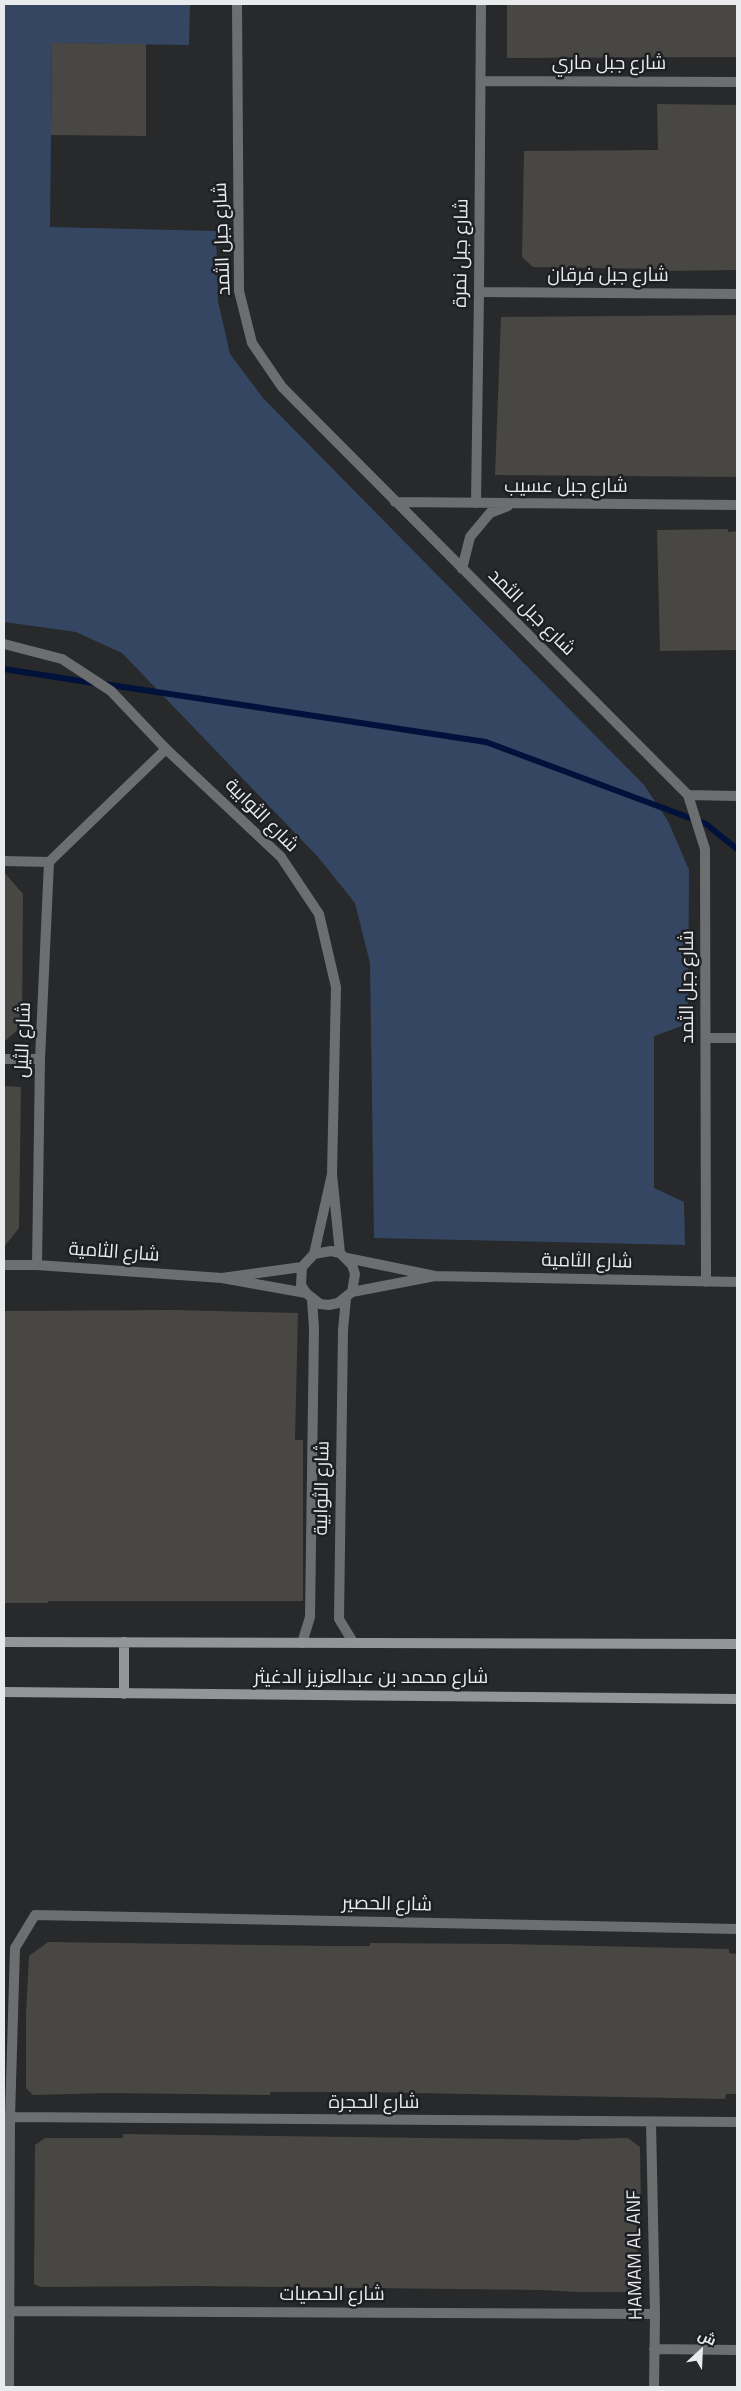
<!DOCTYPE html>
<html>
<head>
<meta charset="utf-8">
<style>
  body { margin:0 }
  #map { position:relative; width:741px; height:2391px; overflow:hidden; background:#27292b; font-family:"Titillium Web",Cairo,sans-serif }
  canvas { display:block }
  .frame { position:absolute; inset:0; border:5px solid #e9eaec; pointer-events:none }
  .north { position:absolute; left:676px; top:2326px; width:50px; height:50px; -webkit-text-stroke:4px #1d1f22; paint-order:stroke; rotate:25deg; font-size:14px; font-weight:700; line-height:20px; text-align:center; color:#e9eaec }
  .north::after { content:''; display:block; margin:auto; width:18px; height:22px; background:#e9eaec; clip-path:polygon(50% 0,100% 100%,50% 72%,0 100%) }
</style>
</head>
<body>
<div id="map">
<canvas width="741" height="2391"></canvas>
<div class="frame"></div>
<div class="north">ش</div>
</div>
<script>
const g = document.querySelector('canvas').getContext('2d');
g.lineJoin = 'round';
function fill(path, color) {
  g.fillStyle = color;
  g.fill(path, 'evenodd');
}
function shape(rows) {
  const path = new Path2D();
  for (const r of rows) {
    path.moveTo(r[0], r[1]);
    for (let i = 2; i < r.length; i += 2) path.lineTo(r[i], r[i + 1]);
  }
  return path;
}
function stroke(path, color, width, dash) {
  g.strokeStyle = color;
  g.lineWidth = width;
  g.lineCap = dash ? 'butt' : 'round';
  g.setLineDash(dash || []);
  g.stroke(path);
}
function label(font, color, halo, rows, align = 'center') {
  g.font = font + ' "Titillium Web",Cairo,sans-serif';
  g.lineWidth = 5;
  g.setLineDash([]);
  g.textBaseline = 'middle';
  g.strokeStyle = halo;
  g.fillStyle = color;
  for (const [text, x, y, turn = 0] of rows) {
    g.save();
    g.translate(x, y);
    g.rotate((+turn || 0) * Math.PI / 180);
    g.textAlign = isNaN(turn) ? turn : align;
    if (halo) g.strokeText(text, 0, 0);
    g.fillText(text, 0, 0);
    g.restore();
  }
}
fill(shape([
  [4,4,190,4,189,45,52,43,50,227,216,231,218,301,230,354,263,398,644,785,668,821,689,870,688,1024,654,1036,654,1188,684,1202,685,1245,374,1238,370,963,355,903,318,857,122,653,76,632,4,622]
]), '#354663');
stroke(shape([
  [4,669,94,683],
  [104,684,486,742,706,824,737,849]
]), '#00123b', 6);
fill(shape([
  [507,4,737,4,737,57,507,58],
  [52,43,146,44,146,136,51,135],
  [657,104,737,105,737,270,660,271,660,269,533,267,522,257,524,151,658,150],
  [737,315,737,477,495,475,501,317],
  [728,529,728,532,737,531,737,650,660,651,657,530],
  [4,872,23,894,22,1026,4,1042],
  [4,1086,21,1087,19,1228,4,1247],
  [173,1310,298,1313,295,1440,303,1440,303,1601,48,1601,48,1603,4,1603,4,1311],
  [48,1942,328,1946,370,1946,370,1943,506,1944,729,1949,729,1953,737,1954,737,2094,726,2094,725,2099,363,2092,270,2092,270,2095,108,2093,33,2095,26,2088,26,2015,29,1956],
  [123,2134,580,2140,580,2139,628,2138,640,2147,641,2214,637,2214,638,2282,627,2292,579,2292,541,2290,196,2286,41,2287,34,2284,35,2145,45,2138,123,2138]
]), '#484743');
stroke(shape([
  [476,503,479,292],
  [49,862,166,749],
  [706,1038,737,1038]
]), '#6d6e6f', 10);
stroke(shape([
  [237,4,239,291,252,343,282,387,688,795,705,849,706,1282],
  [481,4,479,292,737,294],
  [481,81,737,82],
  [395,502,737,505],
  [462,569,470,537,490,513,508,506],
  [4,644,62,659,111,691,166,749,281,857,319,914,336,987,332,1174],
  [688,795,737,796],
  [4,861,49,862,40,1059,37,1265],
  [4,1059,40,1059],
  [314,1254,332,1174,340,1253],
  [347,1258,435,1276,352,1292],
  [4,1265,37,1265,222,1278],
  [302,1267,222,1278,306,1293,320,1304,329,1305,338,1303,352,1292,355,1274,352,1265,340,1253,331,1251,314,1254,302,1267,301,1285,306,1293],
  [435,1276,737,1282],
  [346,1298,343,1330,339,1619,353,1642],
  [302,1643,310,1617,314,1328,312,1300],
  [10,2117,737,2122],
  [651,2122,655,2314,654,2387],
  [9,2311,655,2314],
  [654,2349,737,2350],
  [9,2387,10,2117,15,1948,35,1915,737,1929]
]), '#6d6e6f', 10);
stroke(shape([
  [4,1642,737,1644],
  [4,1692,737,1699],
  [124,1694,124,1642]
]), '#949598', 10);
label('19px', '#e9eaec', '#1d1f22', [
  ["شارع جبل ماري",609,64],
  ["شارع جبل الثمد",223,239,-92],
  ["شارع جبل نمرة",462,253,-89],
  ["شارع جبل فرقان",608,276],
  ["شارع جبل عسيب",566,487],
  ["شارع جبل الثمد",531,613,45],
  ["شارع الثوابية",261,816,45],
  ["شارع جبل الثمد",688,987,-90],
  ["شارع الثيل",24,1040,-88],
  ["شارع الثامية",114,1253,4],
  ["شارع الثامية",587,1262,1],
  ["شارع الثوابية",323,1488,-89],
  ["شارع محمد بن عبدالعزيز الدغيثر",371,1678],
  ["شارع الحصير",387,1905,1],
  ["شارع الحجرة",374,2103],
  ["HAMAM AL ANF",636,2255,-91],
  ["شارع الحصيات",332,2295]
]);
</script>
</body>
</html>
